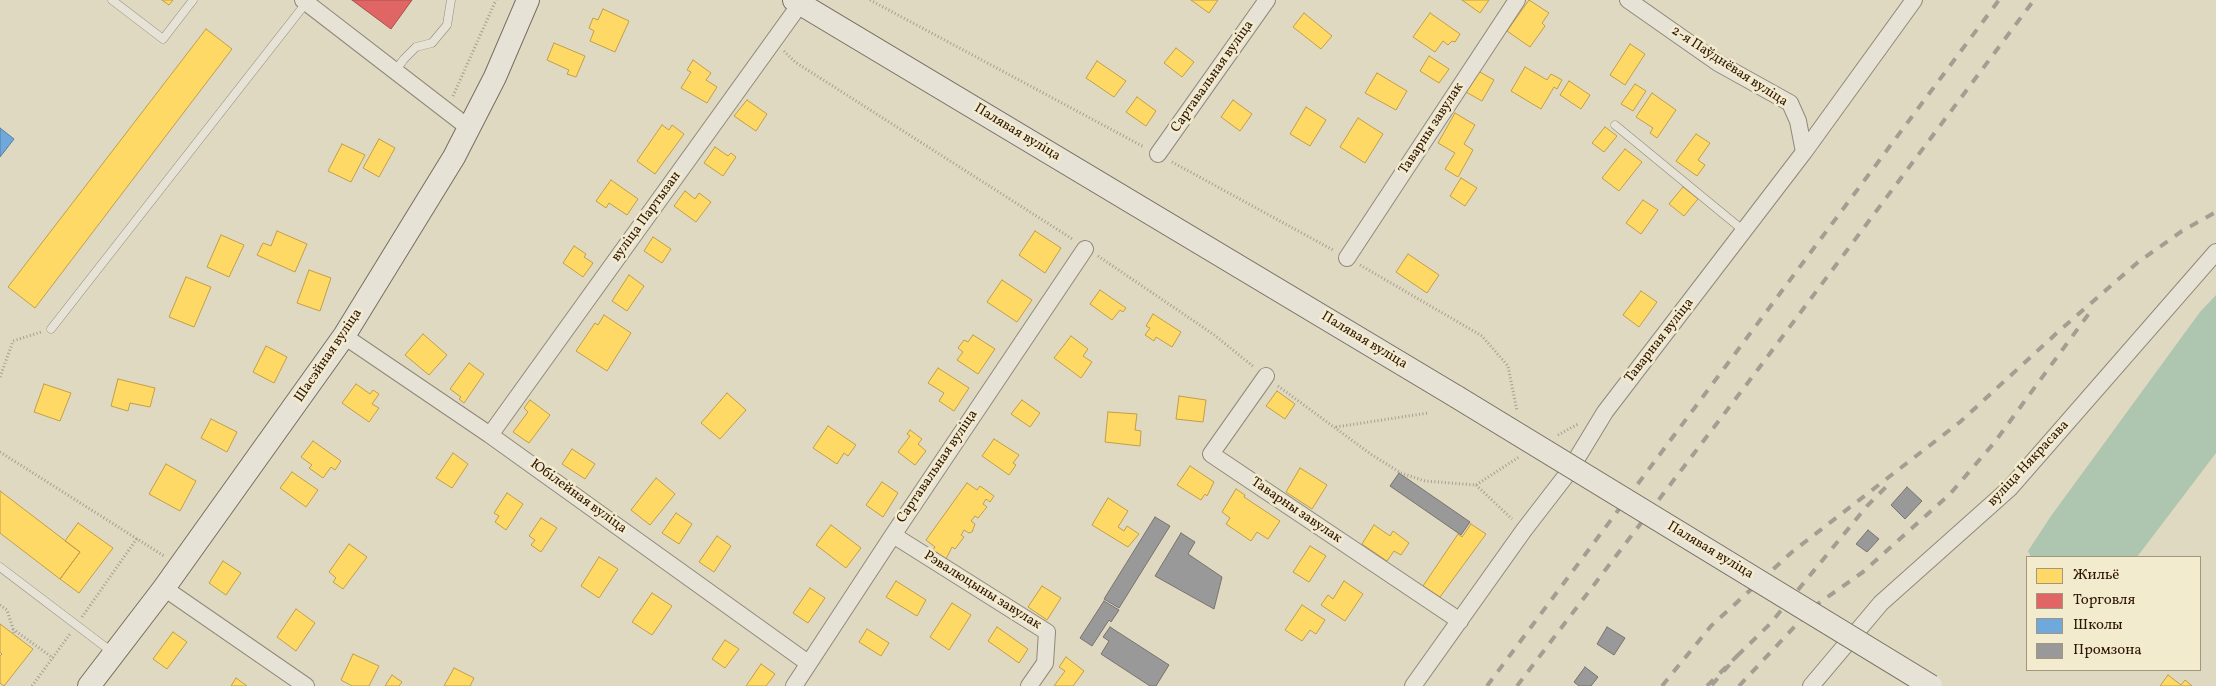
<!DOCTYPE html>
<html>
<head>
<meta charset="utf-8">
<style>
  body { margin:0 }
  #map { position:relative; width:2216px; height:686px; overflow:hidden; background:#dfd9c1; font-family:Vollkorn,serif }
  canvas { display:block }
  .legend { position:absolute; left:2026px; top:556px; width:175px; height:115px; box-sizing:border-box; background:#f3ebce; border:1px solid #a4967e; margin:0; padding:6px 9px; list-style:none; font-size:15px; color:#2e1606 }
  .legend li { display:flex; align-items:center; gap:10px; height:25px }
  .legend b { width:25px; border:1px solid #a4967e }
</style>
</head>
<body>
<div id="map">
<canvas width="2216" height="686"></canvas>
<ul class="legend">
<li><b style="height:14px;background:#ffd966"></b>Жильё</li>
<li><b style="height:14px;background:#e06666"></b>Торговля</li>
<li><b style="height:14px;background:#6fa8dc"></b>Школы</li>
<li><b style="height:14px;background:#999"></b>Промзона</li>
</ul>
</div>
<script>
const g = document.querySelector('canvas').getContext('2d');
g.lineJoin = 'round';
function fill(path, color) {
  g.fillStyle = color;
  g.fill(path, 'evenodd');
}
function shape(rows) {
  const path = new Path2D();
  for (const r of rows) {
    path.moveTo(r[0], r[1]);
    for (let i = 2; i < r.length; i += 2) path.lineTo(r[i], r[i + 1]);
  }
  return path;
}
function stroke(path, color, width, dash) {
  g.strokeStyle = color;
  g.lineWidth = width;
  g.lineCap = dash ? 'butt' : 'round';
  g.setLineDash(dash || []);
  g.stroke(path);
}
function label(font, color, halo, rows, align = 'center') {
  g.font = font + ' Vollkorn,serif';
  g.lineWidth = 5;
  g.setLineDash([]);
  g.textBaseline = 'middle';
  g.strokeStyle = halo;
  g.fillStyle = color;
  for (const [text, x, y, turn = 0] of rows) {
    g.save();
    g.translate(x, y);
    g.rotate((+turn || 0) * Math.PI / 180);
    g.textAlign = isNaN(turn) ? turn : align;
    if (halo) g.strokeText(text, 0, 0);
    g.fillText(text, 0, 0);
    g.restore();
  }
}
fill(shape([
  [2216,295,2216,453,2137,557,2031,557,2028,551,2051,516,2200,312]
]), '#aec5b0');
const homes = shape([
  [162,0,173,0,169,5,162,0],
  [1191,0,1218,0,1209,13,1191,0],
  [1462,0,1489,0,1480,13,1462,0],
  [1529,0,1549,13,1542,23,1545,26,1530,47,1507,31,1529,0],
  [603,9,629,21,615,52,590,41,594,31,589,28,593,18,598,20,603,9],
  [1304,13,1332,36,1321,49,1293,27,1304,13],
  [1430,13,1460,34,1455,42,1452,41,1448,45,1443,41,1435,52,1413,37,1430,13],
  [206,29,232,49,35,308,8,287,206,29],
  [554,43,585,56,576,77,567,74,569,70,547,60,554,43],
  [1630,44,1645,54,1625,85,1610,75,1630,44],
  [1176,48,1194,62,1182,77,1164,63,1176,48],
  [1429,56,1449,69,1439,83,1420,71,1429,56],
  [693,60,711,73,706,80,717,87,707,103,681,88,691,72,687,70,693,60],
  [1097,61,1126,81,1114,97,1086,78,1097,61],
  [1525,67,1547,80,1551,74,1562,80,1557,89,1554,87,1541,109,1511,91,1525,67],
  [1478,71,1494,80,1482,101,1466,92,1478,71],
  [1377,73,1407,91,1396,110,1365,93,1377,73],
  [1569,81,1590,95,1581,109,1560,95,1569,81],
  [1635,84,1646,91,1633,111,1621,104,1635,84],
  [1652,93,1676,110,1657,138,1650,133,1653,128,1636,117,1652,93],
  [1137,97,1156,111,1146,126,1126,112,1137,97],
  [747,100,767,114,756,131,734,116,747,100],
  [1233,100,1252,114,1240,131,1221,117,1233,100],
  [1306,107,1326,120,1310,146,1290,134,1306,107],
  [1455,113,1475,125,1464,144,1473,150,1458,177,1445,169,1455,153,1438,143,1455,113],
  [1358,118,1383,134,1365,163,1340,147,1358,118],
  [662,125,669,130,672,125,684,134,655,174,637,161,662,125],
  [1605,127,1617,136,1604,152,1592,143,1605,127],
  [1696,134,1710,143,1698,160,1705,165,1697,176,1676,161,1696,134],
  [379,139,395,148,379,177,363,168,379,139],
  [342,144,365,155,351,182,328,171,342,144],
  [715,147,728,156,731,153,736,157,723,176,704,163,715,147],
  [1625,149,1642,162,1619,191,1602,178,1625,149],
  [1461,178,1477,188,1465,206,1450,196,1461,178],
  [611,180,638,199,627,215,609,203,606,208,596,201,611,180],
  [1683,187,1698,199,1684,216,1669,204,1683,187],
  [685,191,695,199,699,193,711,202,696,222,674,206,685,191],
  [1643,200,1658,210,1641,234,1626,223,1643,200],
  [277,231,307,244,295,272,257,255,263,243,271,246,277,231],
  [1035,231,1061,248,1045,273,1019,255,1035,231],
  [221,235,244,245,229,277,207,267,221,235],
  [653,237,671,249,662,263,644,251,653,237],
  [574,246,586,254,584,257,593,263,583,277,563,263,574,246],
  [1408,254,1439,275,1427,293,1396,272,1408,254],
  [309,270,331,278,320,311,297,303,309,270],
  [629,275,644,286,627,311,612,301,629,275],
  [186,277,211,287,194,327,169,317,186,277],
  [1002,280,1032,300,1017,322,987,302,1002,280],
  [1100,290,1126,308,1123,312,1120,310,1112,320,1090,304,1100,290],
  [1641,291,1657,302,1639,327,1623,315,1641,291],
  [1153,314,1181,332,1172,347,1156,337,1154,341,1145,335,1150,328,1146,326,1153,314],
  [604,315,631,333,607,371,576,351,595,323,598,325,604,315],
  [423,334,447,355,429,375,405,355,423,334],
  [973,335,995,349,978,374,957,360,963,352,958,348,964,340,968,342,973,335],
  [1071,336,1088,349,1083,356,1092,362,1081,378,1054,358,1071,336],
  [266,346,287,357,274,383,253,372,266,346],
  [469,363,484,374,464,403,459,399,461,397,450,389,469,363],
  [938,368,969,388,954,411,939,401,944,393,928,383,938,368],
  [118,379,155,388,150,407,130,403,128,411,111,406,118,379],
  [44,384,71,393,60,421,34,412,44,384],
  [356,384,370,394,373,390,379,394,372,404,379,408,369,422,342,403,356,384],
  [1277,391,1295,404,1285,419,1266,406,1277,391],
  [727,393,746,410,720,439,701,423,727,393],
  [1179,396,1206,400,1203,422,1176,419,1179,396],
  [530,400,550,415,529,443,513,432,528,412,524,408,530,400],
  [1022,400,1040,413,1030,427,1011,414,1022,400],
  [1108,412,1137,414,1135,430,1141,431,1140,446,1105,442,1108,412],
  [211,419,237,432,227,452,201,438,211,419],
  [828,426,856,445,848,456,844,453,837,464,813,448,828,426],
  [910,430,922,439,918,444,926,451,915,465,898,452,910,436,907,434,910,430],
  [994,439,1019,455,1013,463,1016,465,1009,475,982,456,994,439],
  [313,441,341,461,335,470,331,467,323,478,309,468,312,465,301,457,313,441],
  [572,449,595,464,585,479,562,464,572,449],
  [453,453,468,464,452,488,436,478,453,453],
  [166,464,196,481,180,511,149,494,166,464],
  [1190,466,1214,482,1207,496,1205,494,1201,500,1177,485,1190,466],
  [1300,468,1327,485,1312,509,1286,492,1300,468],
  [292,472,318,490,306,507,280,488,292,472],
  [656,478,675,494,650,525,631,510,656,478],
  [882,482,898,493,883,517,866,505,882,482],
  [967,483,977,490,980,486,994,496,990,502,986,499,983,504,987,507,978,518,975,516,971,521,975,524,972,532,969,533,964,530,961,535,964,537,955,549,952,547,946,559,933,550,935,547,926,540,967,483],
  [1236,489,1245,495,1244,497,1280,521,1268,539,1257,532,1251,541,1226,524,1230,518,1222,512,1236,489],
  [0,491,80,552,60,579,0,533,0,491],
  [507,493,523,504,506,530,495,522,499,516,494,513,507,493],
  [1108,498,1128,511,1118,527,1124,531,1127,526,1139,534,1128,547,1092,525,1108,498],
  [676,513,692,524,679,544,662,533,676,513],
  [541,518,557,528,541,552,531,545,535,540,529,536,541,518],
  [78,523,113,548,79,593,60,579,80,552,65,541,78,523],
  [1471,524,1486,534,1440,597,1423,586,1458,534,1462,537,1471,524],
  [831,525,861,548,846,568,816,545,831,525],
  [1374,525,1390,536,1393,531,1409,543,1401,555,1394,551,1387,561,1362,544,1374,525],
  [717,536,731,546,714,572,699,562,717,536],
  [349,544,367,557,343,589,333,582,336,578,329,572,349,544],
  [1310,546,1326,556,1309,582,1293,572,1310,546],
  [599,557,618,569,599,598,581,586,599,557],
  [223,561,241,573,226,595,209,583,223,561],
  [896,581,926,600,917,616,886,597,896,581],
  [1344,581,1363,594,1345,621,1321,605,1328,595,1333,599,1344,581],
  [1042,586,1061,598,1047,620,1028,607,1042,586],
  [810,588,825,598,808,623,793,613,810,588],
  [652,593,672,606,652,635,632,622,652,593],
  [952,603,971,615,949,650,930,637,952,603],
  [1302,605,1325,620,1316,634,1310,630,1302,641,1285,630,1302,605],
  [296,609,315,623,296,651,277,637,296,609],
  [0,624,33,649,4,686,0,683,0,656,2,654,0,652,0,624],
  [997,627,1028,649,1019,663,988,641,997,627],
  [867,629,889,643,881,656,859,642,867,629],
  [173,632,187,642,167,669,153,659,173,632],
  [725,640,739,649,725,668,712,659,725,640],
  [353,654,379,666,369,686,352,686,341,680,353,654],
  [1066,657,1084,671,1073,686,1054,686,1065,671,1059,667,1066,657],
  [761,664,775,674,766,686,746,686,761,664],
  [454,668,474,678,470,686,444,686,454,668],
  [392,675,402,682,399,686,385,686,392,675],
  [2168,675,2181,685,2185,680,2192,686,2160,686,2168,675],
  [236,678,247,686,231,686,236,678]
]);
fill(homes, '#ffd966');
stroke(homes, '#c09e49', 1);
const shops = shape([
  [352,0,412,0,391,29,352,0]
]);
fill(shops, '#e06666');
stroke(shops, '#ab4e49', 1);
const schools = shape([
  [0,128,14,139,0,157,0,128]
]);
fill(schools, '#6fa8dc');
stroke(schools, '#5c7c9c', 1);
const industry = shape([
  [1399,473,1470,522,1461,535,1390,486,1399,473],
  [1907,487,1922,501,1905,519,1891,505,1907,487],
  [1155,517,1170,526,1119,608,1104,599,1155,517],
  [1868,530,1879,539,1867,552,1856,544,1868,530],
  [1181,533,1195,542,1188,554,1222,577,1214,609,1155,576,1181,533],
  [1104,601,1119,610,1111,622,1109,620,1092,646,1080,638,1104,601],
  [1110,627,1169,665,1156,686,1150,686,1101,654,1109,641,1103,637,1110,627],
  [1607,627,1625,638,1614,655,1597,644,1607,627],
  [1585,667,1598,677,1591,686,1579,686,1574,682,1585,667]
]);
fill(industry, '#999');
stroke(industry, '#79726d', 1);
const service = shape([
  [112,0,163,39,193,0],
  [395,71,404,59,416,47,432,43,447,25,451,0],
  [1615,125,1744,231],
  [51,329,306,3],
  [0,567,112,652]
]);
const minor = shape([
  [303,0,469,128],
  [1628,0,1718,63,1790,103,1798,121,1804,152],
  [1158,154,1267,0],
  [1347,258,1517,0],
  [344,336,490,435,808,663],
  [1266,376,1211,454,1460,621],
  [490,435,803,0],
  [893,535,1047,632,1045,663,1029,686],
  [164,588,306,686],
  [794,686,893,535,1085,249],
  [1413,686,1524,530,1568,473,1605,412,1804,152,1914,0],
  [1811,686,1881,603,2010,488,2216,252]
]);
const secondary = shape([
  [794,0,1457,397],
  [89,686,164,588,344,336,454,157,495,77,528,0]
]);
stroke(service, '#90897a', 9);
stroke(minor, '#90897a', 18);
stroke(secondary, '#766f61', 24);
stroke(shape([
  [870,0,1144,147],
  [784,51,795,62,1074,240],
  [453,96,496,0],
  [1172,162,1333,250],
  [1098,256,1213,334,1254,367],
  [1360,265,1482,336,1508,366,1517,411],
  [0,377,13,341,41,332],
  [1278,386,1372,455,1401,473,1425,481,1476,485,1519,457],
  [1336,427,1428,413],
  [1558,435,1578,424],
  [0,452,164,556],
  [1476,485,1512,519],
  [0,605,7,610,15,635],
  [82,617,138,537],
  [13,629,53,658],
  [32,686,70,634]
]), '#a39e92', 3, [1, 2.5]);
stroke(service, '#e6e2d6', 8);
stroke(minor, '#e6e2d6', 16);
stroke(secondary, '#e6e2d6', 22);
stroke(shape([
  [1737,656,1770,624,1867,506,1888,485],
  [1487,686,1999,0],
  [1517,686,1759,368,2034,0],
  [1662,686,1711,626,1792,552,1960,422,2059,331,2137,263,2182,231,2216,212],
  [1707,686,1737,656,1711,686],
  [1739,686,1812,608,1863,572,1950,494,1994,443,2093,308]
]), '#a39e92', 4, [9, 9]);
const secondaryBridge = shape([
  [1457,397,1931,686]
]);
stroke(secondaryBridge, '#766f61', 24, []);
stroke(secondaryBridge, '#e6e2d6', 22);
label('14px', '#2e1606', '#f3ebce', [
  ["2-я Паўднёвая вуліца",1729,67,33],
  ["Сартавальная вуліца",1213,77,-55],
  ["Таварны завулак",1432,129,-57],
  ["Палявая вуліца",1017,133,31],
  ["вуліца Партызан",647,217,-54],
  ["Палявая вуліца",1364,341,31],
  ["Таварная вуліца",1660,341,-52],
  ["Шасэйная вуліца",329,356,-56],
  ["вуліца Някрасава",2029,464,-47],
  ["Сартавальная вуліца",938,467,-56],
  ["Юбілейная вуліца",578,497,36],
  ["Таварны завулак",1296,511,34],
  ["Палявая вуліца",1710,551,31],
  ["Рэвалюцыны завулак",982,591,32]
]);
</script>
</body>
</html>
